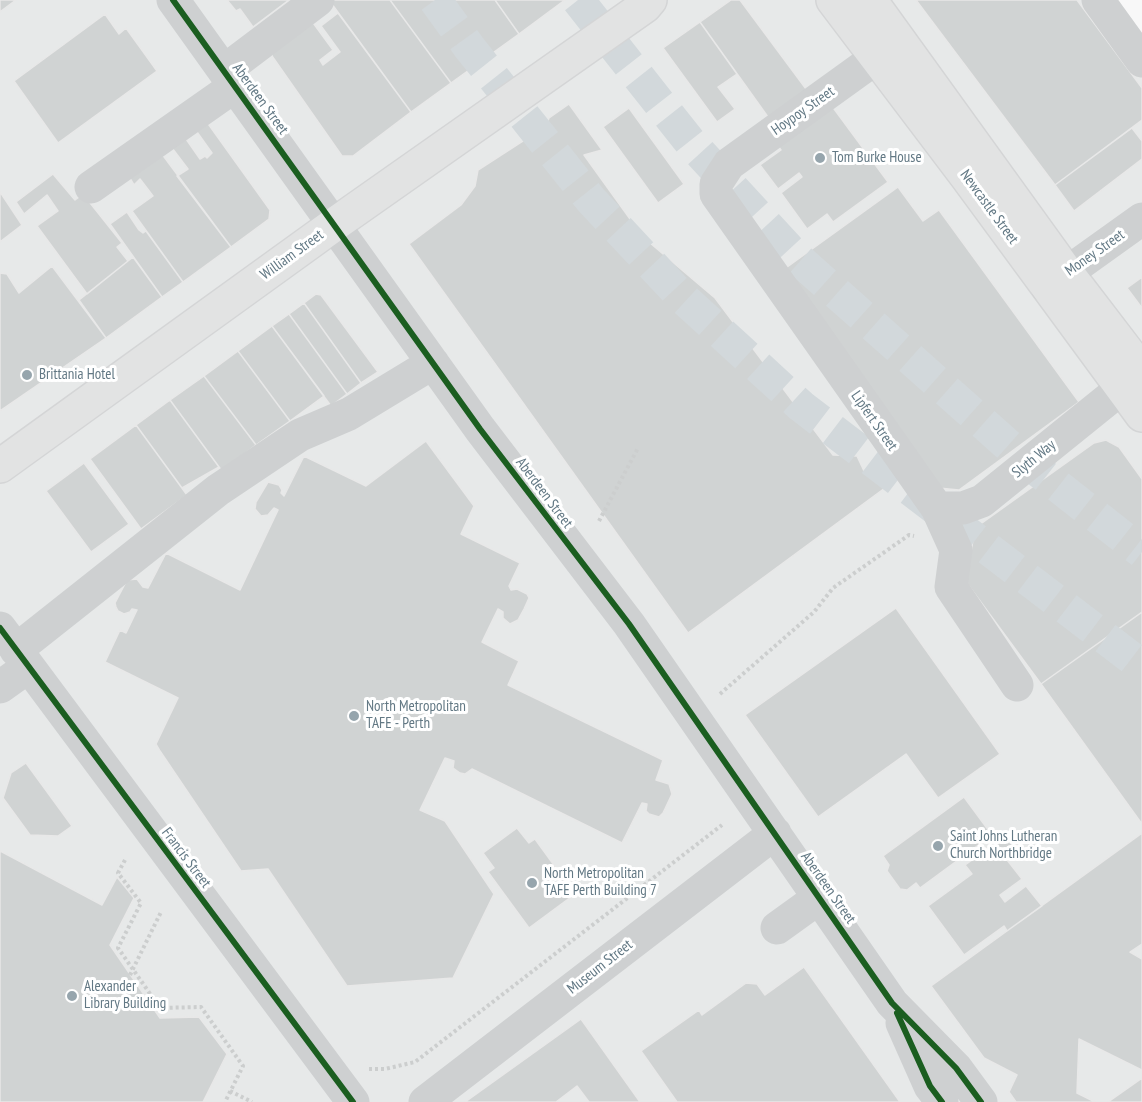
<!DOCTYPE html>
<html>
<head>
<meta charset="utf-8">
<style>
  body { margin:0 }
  canvas { display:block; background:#f8f8f8 }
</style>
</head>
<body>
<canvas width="1142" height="1102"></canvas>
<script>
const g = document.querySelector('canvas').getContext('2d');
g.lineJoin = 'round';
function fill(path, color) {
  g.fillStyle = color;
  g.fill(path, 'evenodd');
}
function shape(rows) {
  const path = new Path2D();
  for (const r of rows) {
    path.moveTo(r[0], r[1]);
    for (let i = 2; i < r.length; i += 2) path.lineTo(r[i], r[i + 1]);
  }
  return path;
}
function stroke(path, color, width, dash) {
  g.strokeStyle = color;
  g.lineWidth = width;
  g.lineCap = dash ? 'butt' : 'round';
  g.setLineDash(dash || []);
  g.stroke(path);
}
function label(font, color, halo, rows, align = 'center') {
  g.font = font + ' "PT Sans Narrow",sans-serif';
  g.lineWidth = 6;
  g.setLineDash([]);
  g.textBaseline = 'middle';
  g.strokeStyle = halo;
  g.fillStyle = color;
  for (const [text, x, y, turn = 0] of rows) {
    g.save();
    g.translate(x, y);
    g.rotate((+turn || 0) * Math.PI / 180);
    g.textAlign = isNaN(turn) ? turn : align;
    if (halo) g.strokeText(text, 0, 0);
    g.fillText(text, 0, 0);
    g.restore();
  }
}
fill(shape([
  [0,0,1098,0,1142,60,1142,1102,0,1102]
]), '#e7e9e9');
const building = shape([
  [0,0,16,0,0,12,0,0],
  [227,0,289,0,253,27,240,9,236,11,227,0],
  [329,0,390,0,451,83,411,112,329,0],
  [390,0,495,0,519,34,451,83,390,0],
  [495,0,565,0,519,34,495,0],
  [731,0,740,0,812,97,773,124,700,22,731,0],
  [916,0,1077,0,1142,88,1142,120,1055,185,916,0],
  [338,13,411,112,353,156,342,156,272,56,273,47,311,20,333,50,320,60,323,65,340,52,321,26,338,13],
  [105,14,119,34,126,28,157,71,58,143,14,81,105,14],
  [700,22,737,74,718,87,735,109,717,122,663,48,700,22],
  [826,98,888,182,833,222,827,214,807,229,781,193,802,177,799,173,778,189,760,165,781,150,771,137,826,98],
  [569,104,602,150,584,155,643,237,715,298,833,455,857,456,864,471,876,470,889,485,688,633,409,244,461,205,475,186,478,170,546,126,549,118,569,104],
  [629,108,684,184,658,203,603,127,629,108],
  [204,118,270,210,269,219,231,247,177,176,188,169,169,144,184,136,200,159,205,156,207,158,212,153,192,125,204,118],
  [1132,128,1142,141,1142,159,1074,211,1055,185,1132,128],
  [156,146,231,247,183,282,132,211,153,196,140,179,134,185,125,170,156,146],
  [53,174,75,200,83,194,122,243,117,247,128,261,87,294,37,226,58,211,47,195,24,214,16,202,53,174],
  [898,187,923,221,939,210,1079,402,959,490,928,487,783,270,898,187],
  [0,192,22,225,0,242,0,192],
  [127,212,139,230,143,233,146,231,183,282,162,297,110,224,127,212],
  [133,257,162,297,106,338,79,300,133,257],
  [52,266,106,338,0,411,0,273,7,274,19,293,52,266],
  [1142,277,1142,308,1127,288,1142,277],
  [316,294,321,295,378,372,361,383,304,303,316,294],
  [304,303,361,383,347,394,289,314,304,303],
  [289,314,347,394,331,406,272,326,289,314],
  [272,326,324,396,290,421,238,351,272,326],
  [238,351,290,421,256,445,204,376,238,351],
  [204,376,256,445,222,471,170,400,204,376],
  [170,400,219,467,182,488,136,425,170,400],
  [136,425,187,495,141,529,90,459,136,425],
  [1106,440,1119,447,1142,479,1142,612,1041,684,966,582,975,528,1094,443,1106,440],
  [426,441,474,506,461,534,520,563,509,586,511,590,517,589,527,594,529,598,524,609,518,620,510,624,503,618,503,612,498,609,482,642,519,661,508,685,663,760,656,780,669,784,672,794,663,813,659,817,649,814,646,811,647,804,642,803,622,843,472,769,465,774,460,773,453,768,454,761,445,758,420,810,445,821,494,894,453,978,347,986,268,869,241,871,160,751,156,744,178,698,105,662,120,630,126,633,137,610,132,609,130,612,124,614,118,611,116,607,115,603,127,580,137,579,143,587,148,588,166,553,240,590,278,510,274,508,268,515,261,516,255,509,256,502,268,482,279,485,282,490,281,493,284,496,304,456,366,486,426,441],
  [84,463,129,524,91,552,46,491,84,463],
  [896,608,1000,754,938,798,906,754,818,817,745,715,896,608],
  [1142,612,1142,824,1041,684,1142,612],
  [26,763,72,826,58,836,30,835,3,798,11,773,26,763],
  [964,797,992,835,920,888,916,883,907,890,900,889,887,871,889,865,883,856,964,797],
  [517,828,529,843,535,839,575,894,529,928,488,872,494,868,483,853,517,828],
  [1142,833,1142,944,1130,952,1142,959,1142,1070,1079,1039,1077,1093,1095,1102,1016,1102,1009,1092,1017,1075,984,1058,931,986,1142,833],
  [1009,834,1018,846,1004,856,1022,879,1000,895,1005,902,1026,886,1042,906,1007,931,1004,926,964,955,928,906,972,874,965,865,1009,834],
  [0,851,102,905,117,877,134,898,110,945,160,1018,199,1017,227,1054,203,1102,0,1102,0,851],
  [804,967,900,1102,677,1102,641,1051,699,1010,702,1015,746,983,757,984,765,995,804,967],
  [581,1019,640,1102,589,1102,577,1086,556,1102,465,1102,581,1019],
  [1142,1078,1142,1102,1108,1102,1142,1078]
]);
fill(building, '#d0d3d3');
stroke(building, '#e8e8e8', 1.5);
stroke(shape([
  [435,0,469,47,591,200,683,298,801,406,1142,666],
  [578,0,690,142,796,257,1027,462,1142,552]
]), '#d2d8db', 33, [33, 16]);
const major = shape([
  [833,0,967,177,1142,415],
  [870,0,1067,273,1142,371],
  [0,466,335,224,645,6,650,0]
]);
stroke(major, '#d4d5d6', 36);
stroke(shape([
  [599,521,638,448],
  [720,694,814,612,833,588,909,535,914,536],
  [125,860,118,873,141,903,118,948,160,1008,201,1007,243,1066,225,1102],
  [130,975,161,912],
  [369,1069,385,1069,415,1062,722,825],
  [230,1091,252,1102]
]), '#cccece', 4, [3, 3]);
stroke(shape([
  [173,0,480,429,629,624,892,1003,956,1068,981,1102],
  [1098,0,1142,61],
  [876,58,729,164,716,184,716,194,937,508,956,550,951,587,1017,685],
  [224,71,318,0],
  [91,187,235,86],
  [1047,287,1142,219],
  [937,508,963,508,982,501,1122,388],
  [0,628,353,1102],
  [16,650,218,490,300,435,349,414,433,363],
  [0,687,28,667],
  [777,928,820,897],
  [902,1023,930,1086,942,1102],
  [425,1102,775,833]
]), '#ced0d1', 33);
stroke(major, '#e2e3e3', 33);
stroke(shape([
  [173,0,480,429,629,624,892,1003,956,1068,981,1102],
  [0,628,353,1102],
  [897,1013,930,1086,942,1102]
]), '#1b5e20', 6);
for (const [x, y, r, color] of [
  [820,158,6,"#96a5ad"],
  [27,375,6,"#96a5ad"],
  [354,716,6,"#96a5ad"],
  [938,846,6,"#96a5ad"],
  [532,883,6,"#96a5ad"],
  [72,996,6,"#96a5ad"]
]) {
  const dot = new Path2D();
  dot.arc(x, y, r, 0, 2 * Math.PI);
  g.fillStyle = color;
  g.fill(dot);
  stroke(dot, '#fff', 2);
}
label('15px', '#627884', '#fff', [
  ["Aberdeen Street",260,99,54],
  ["Hoypoy Street",803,111,-35],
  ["Newcastle Street",989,207,54],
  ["Money Street",1095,253,-35],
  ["William Street",292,255,-36],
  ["Lipfert Street",874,421,55],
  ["Slyth Way",1034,459,-39],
  ["Aberdeen Street",544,493,53],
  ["Francis Street",186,858,53],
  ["Aberdeen Street",828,888,55],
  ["Museum Street",600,967,-38]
]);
label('15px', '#627884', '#fff', [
  ["Tom Burke House",832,158],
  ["Brittania Hotel",39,375],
  ["North Metropolitan",366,707],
  ["TAFE - Perth",366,724],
  ["Saint Johns Lutheran",950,837],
  ["Church Northbridge",950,854],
  ["North Metropolitan",544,874],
  ["TAFE Perth Building 7",544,891],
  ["Alexander",84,987],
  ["Library Building",84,1004]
], 'left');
</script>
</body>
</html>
